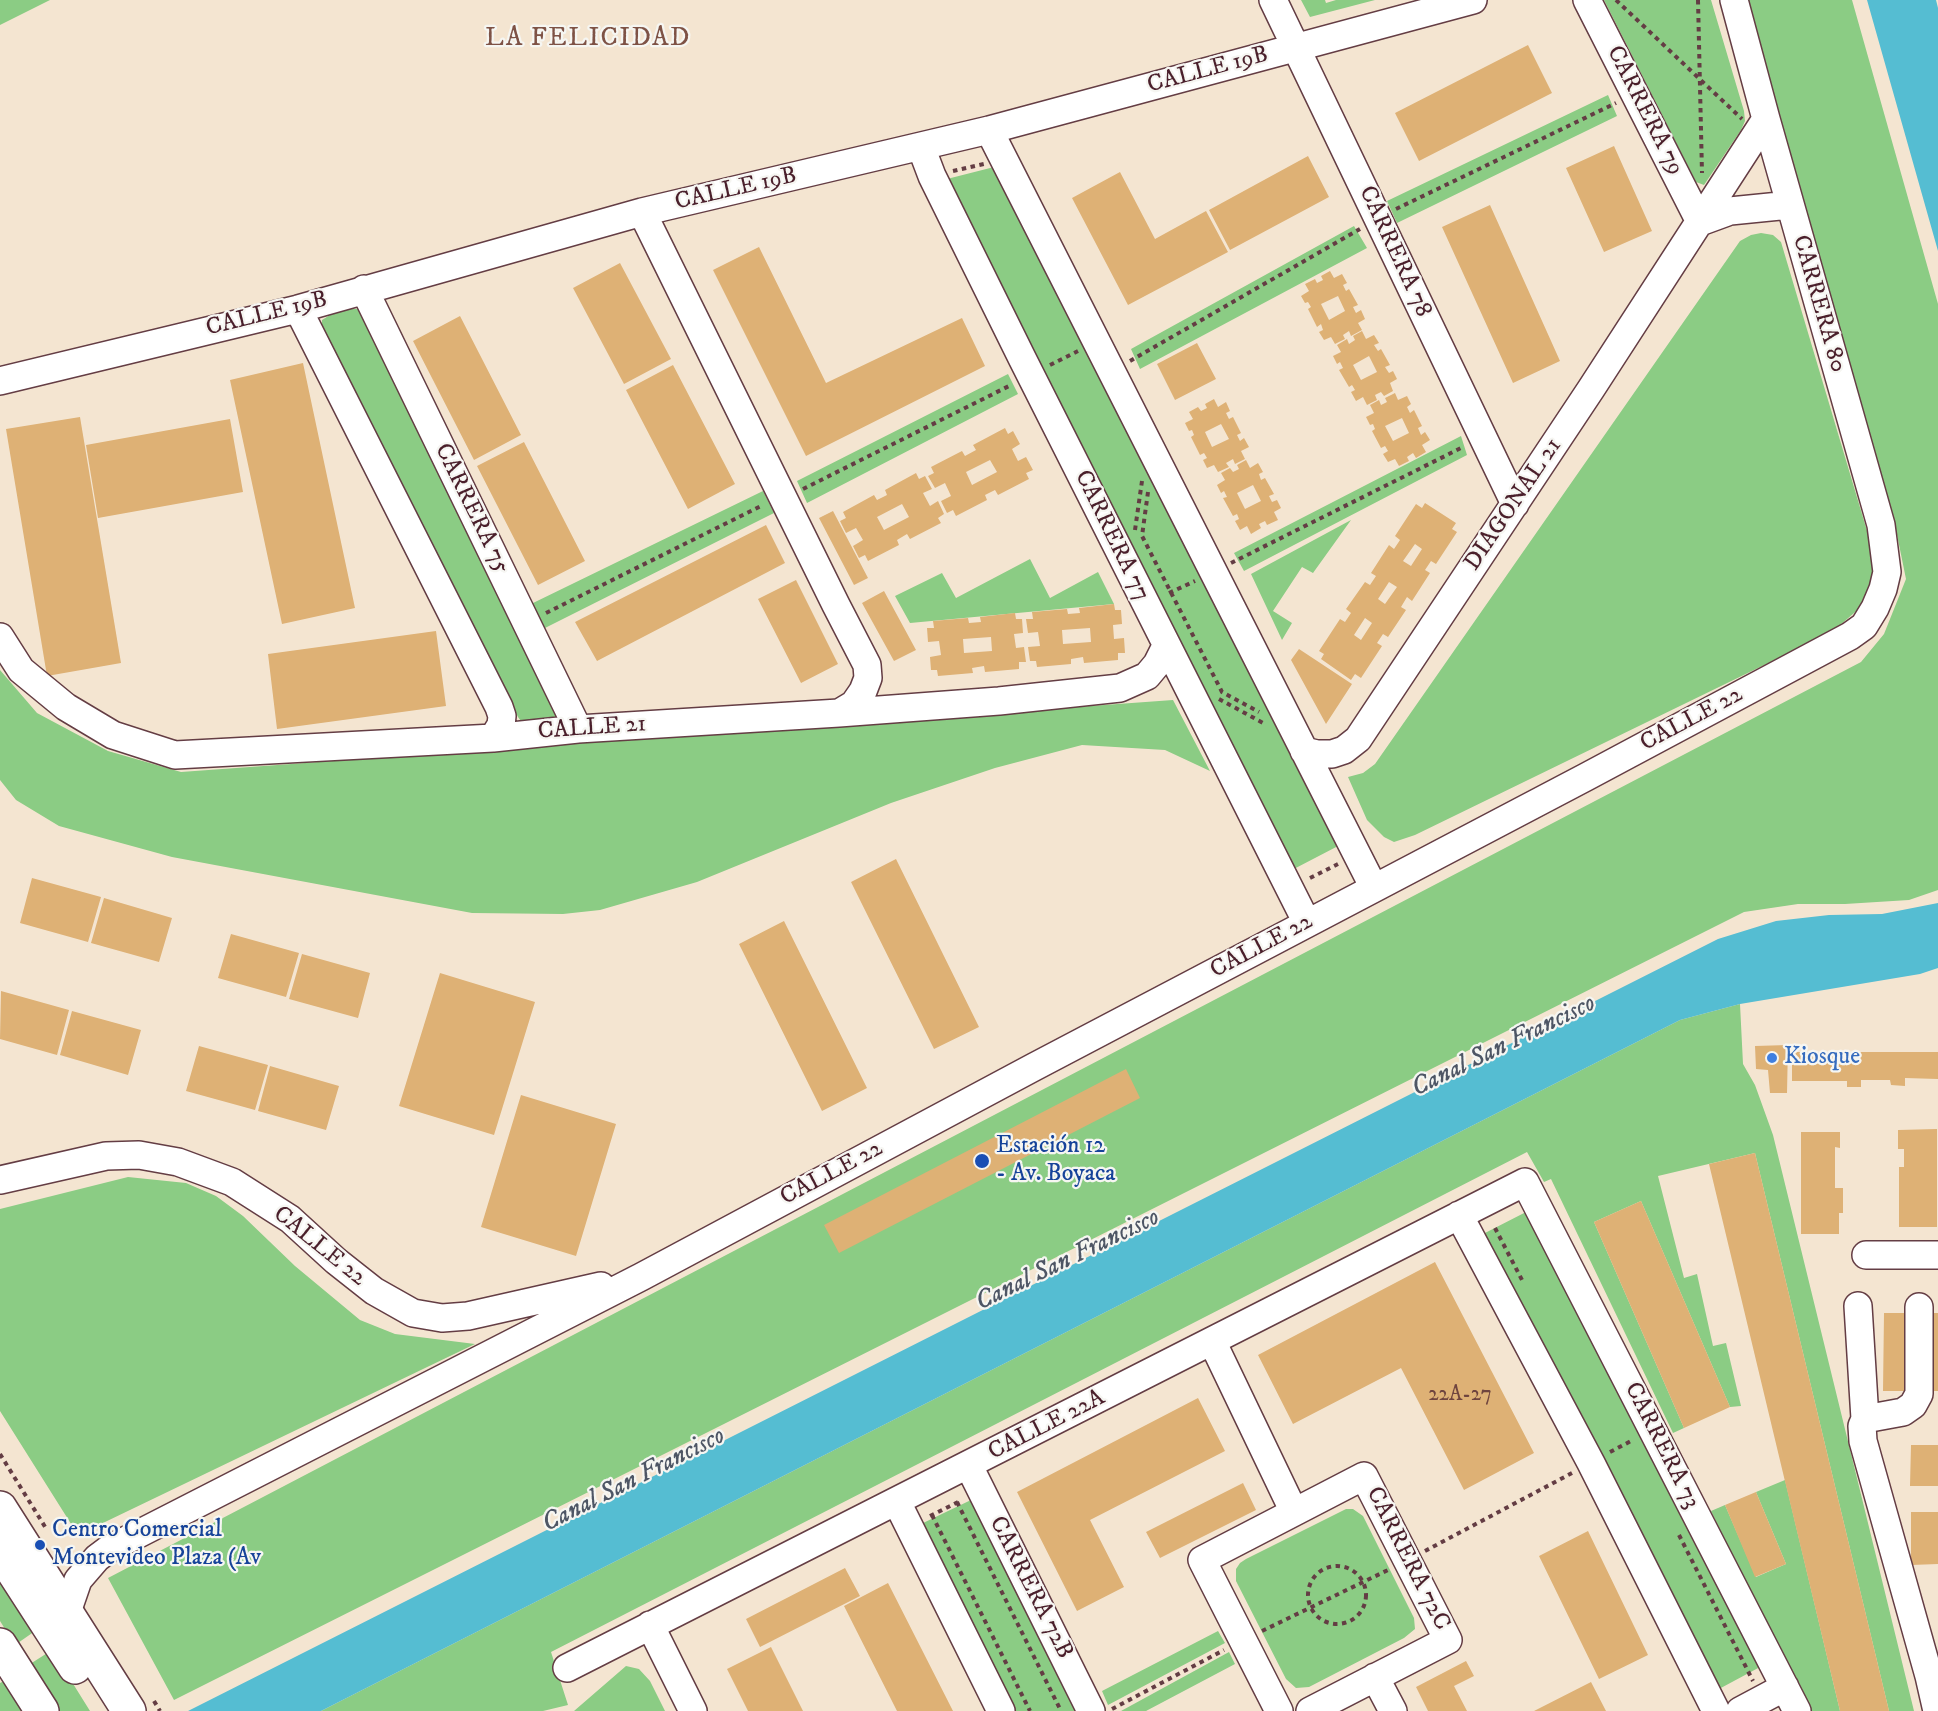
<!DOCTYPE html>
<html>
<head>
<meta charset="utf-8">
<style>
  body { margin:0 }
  canvas { display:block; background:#f4e5d1 }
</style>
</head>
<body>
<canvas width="1938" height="1711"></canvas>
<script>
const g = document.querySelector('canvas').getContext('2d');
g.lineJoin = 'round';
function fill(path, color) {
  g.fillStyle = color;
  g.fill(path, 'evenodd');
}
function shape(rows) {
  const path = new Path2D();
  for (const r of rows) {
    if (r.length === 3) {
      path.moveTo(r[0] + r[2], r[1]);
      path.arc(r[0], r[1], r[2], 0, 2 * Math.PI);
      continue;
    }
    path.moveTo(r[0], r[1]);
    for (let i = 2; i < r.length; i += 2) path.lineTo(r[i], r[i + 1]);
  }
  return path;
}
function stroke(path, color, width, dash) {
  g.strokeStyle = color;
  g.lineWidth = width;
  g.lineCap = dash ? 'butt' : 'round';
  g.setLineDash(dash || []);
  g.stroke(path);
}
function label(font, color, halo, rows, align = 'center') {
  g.font = font + ' "IM FELL DW Pica",serif';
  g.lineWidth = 4.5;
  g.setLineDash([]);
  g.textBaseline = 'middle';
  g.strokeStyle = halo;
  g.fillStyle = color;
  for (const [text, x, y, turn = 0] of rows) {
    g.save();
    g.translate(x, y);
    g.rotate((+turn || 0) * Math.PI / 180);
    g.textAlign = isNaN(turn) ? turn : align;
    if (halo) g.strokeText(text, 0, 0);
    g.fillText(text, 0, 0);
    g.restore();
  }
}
fill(shape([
  [0,0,50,0,0,25],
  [1301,0,1325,0,1326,3,1336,0,1375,0,1310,17],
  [1604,0,1711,0,1744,111,1745,121,1741,130,1704,185,1696,182],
  [1746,0,1852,0,1938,304,1938,890,1909,900,1845,904,1798,904,1744,912,174,1700,108,1578,1861,662,1884,634,1906,579,1894,520],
  [1608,95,1617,116,1397,223,1387,201],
  [998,166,1340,845,1290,871,943,180],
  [1354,226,1367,248,1140,369,1131,349],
  [1761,233,1773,235,1781,242,1873,551,1872,582,1861,607,1832,632,1415,835,1394,842,1384,837,1367,820,1348,777,1363,773,1375,764,1740,241,1751,235],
  [351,309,361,309,559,717,554,720,523,724,518,717,322,331,322,320,330,315],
  [1008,374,1018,394,807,503,797,481],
  [1461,436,1467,455,1244,571,1234,553],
  [763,491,774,513,543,629,531,604],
  [1351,520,1313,573,1302,567,1273,611,1292,623,1282,640,1251,574],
  [1030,559,1050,598,1098,572,1114,604,910,623,895,596,942,573,956,598],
  [0,670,37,713,108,751,181,772,1173,700,1210,771,1165,750,1082,745,995,768,891,803,697,882,600,910,563,914,472,913,172,857,59,826,16,800,0,780],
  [1740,1004,1743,1064,1755,1085,1773,1135,1914,1711,1889,1711,1755,1153,1658,1176,1684,1278,1697,1274,1713,1346,1726,1343,1741,1406,1730,1407,1641,1201,1594,1222,1684,1428,1673,1433,1551,1179,1544,1182,1527,1152,551,1652,568,1705,543,1711,321,1711,1680,1020],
  [128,1177,186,1183,216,1196,243,1216,295,1266,360,1320,395,1334,475,1344,78,1535,0,1411,0,1209],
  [1526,1212,1760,1667,1719,1689,1485,1233],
  [1785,1480,1840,1711,1807,1711,1711,1511,1725,1505,1756,1577,1786,1564,1756,1492],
  [971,1500,1077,1711,1014,1711,921,1524],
  [1346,1509,1353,1509,1363,1516,1414,1618,1415,1629,1404,1638,1309,1687,1296,1688,1286,1679,1236,1581,1236,1569,1240,1563,1246,1559],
  [0,1570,38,1629,15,1645,0,1621],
  [1218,1631,1225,1643,1108,1705,1102,1691],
  [52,1650,90,1711,55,1711,27,1666],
  [1229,1652,1235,1664,1146,1711,1121,1711],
  [626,1666,639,1669,650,1681,665,1711,574,1711],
  [12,1677,33,1711,0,1711,0,1683]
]), '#8bcc84');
fill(shape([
  [1867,0,1936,0,1938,8,1938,251],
  [1938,903,1938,968,1920,974,1740,1004,1680,1020,321,1711,188,1711,1718,939,1776,921,1829,915,1882,914]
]), '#55bdd2');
fill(shape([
  [1528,45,1552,93,1419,161,1395,113],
  [1614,146,1652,231,1604,252,1566,168],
  [1308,156,1329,197,1230,250,1209,210],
  [1120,172,1155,239,1206,211,1228,252,1128,305,1072,198],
  [1490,205,1560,361,1513,383,1442,227],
  [759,247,826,383,962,318,985,366,806,456,713,270],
  [620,263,671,359,624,384,573,288],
  [1330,271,1334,278,1342,274,1347,283,1343,285,1346,291,1349,289,1358,305,1353,307,1356,313,1361,310,1365,319,1358,323,1362,330,1351,336,1349,331,1343,335,1345,339,1335,344,1331,337,1324,340,1319,332,1323,330,1321,324,1317,327,1308,309,1311,307,1308,302,1305,303,1301,296,1309,291,1305,284,1315,279,1317,283,1323,280,1321,276],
  [1338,296,1345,311,1329,320,1321,304],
  [460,316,521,435,474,460,413,341],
  [1362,331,1366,339,1374,335,1379,343,1374,345,1378,351,1381,349,1390,365,1385,367,1389,373,1393,371,1397,379,1390,383,1393,391,1384,396,1381,392,1375,395,1377,400,1367,405,1363,397,1356,401,1351,392,1355,390,1352,385,1349,387,1339,370,1343,368,1340,362,1337,364,1333,356,1341,352,1337,345,1347,339,1349,344,1355,340,1353,336],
  [1369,356,1377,372,1361,380,1353,365],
  [1197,343,1216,379,1175,400,1157,364],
  [303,363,355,608,282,624,230,380],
  [673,365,735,484,688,509,626,390],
  [1395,393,1398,400,1407,396,1411,404,1407,407,1410,413,1414,410,1422,426,1418,428,1421,435,1425,432,1430,440,1422,445,1426,452,1416,458,1413,453,1407,457,1409,461,1399,466,1395,459,1388,462,1383,454,1388,451,1385,446,1381,448,1372,431,1375,429,1373,424,1370,425,1366,417,1374,413,1370,405,1379,400,1381,405,1387,402,1385,398],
  [1402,418,1409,433,1393,441,1385,426],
  [1214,399,1218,407,1226,402,1230,411,1226,413,1229,419,1233,417,1241,433,1237,435,1240,441,1244,438,1249,447,1241,451,1245,459,1235,464,1233,459,1226,463,1229,467,1218,472,1214,465,1207,468,1203,460,1207,458,1204,453,1200,455,1191,437,1194,435,1192,430,1189,431,1185,423,1193,419,1189,412,1198,407,1201,411,1207,408,1205,404],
  [1221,424,1229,439,1212,447,1205,432],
  [80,417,121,663,47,676,6,429],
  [230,419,243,492,98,518,86,445],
  [1005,428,1008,434,1013,431,1020,444,1012,449,1018,461,1026,457,1033,470,1026,473,1029,479,998,495,995,490,985,495,987,500,956,516,953,510,947,513,941,501,951,496,945,483,935,488,928,476,934,473,931,467,962,451,965,456,976,450,973,445],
  [990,460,997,472,972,485,966,472],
  [524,442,585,561,538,585,477,466],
  [1246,460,1250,468,1258,463,1263,472,1259,474,1261,480,1265,478,1274,494,1269,496,1272,502,1277,500,1281,508,1274,512,1278,520,1267,525,1265,521,1259,524,1261,528,1251,534,1247,526,1240,530,1235,521,1239,519,1237,514,1233,516,1223,498,1227,497,1224,491,1221,493,1217,485,1225,480,1221,473,1230,468,1233,472,1239,469,1237,465],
  [1253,485,1261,501,1245,509,1237,493],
  [916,473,919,479,925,476,932,489,923,493,930,506,938,501,944,514,938,518,941,523,910,539,907,534,897,540,899,545,868,561,865,555,859,558,853,546,863,540,856,528,846,533,840,521,846,518,843,512,874,495,877,500,887,495,885,490],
  [902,504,909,517,884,530,877,517],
  [1425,503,1456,523,1452,529,1457,532,1436,564,1431,561,1425,570,1430,573,1412,601,1407,597,1401,607,1406,610,1388,637,1383,634,1377,643,1382,646,1361,678,1355,674,1351,680,1321,659,1324,654,1319,651,1340,619,1345,622,1351,613,1346,609,1365,582,1370,585,1376,576,1371,573,1389,545,1394,549,1400,540,1395,536,1416,504,1422,508],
  [1415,544,1422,549,1411,566,1403,561],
  [1389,582,1397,587,1385,604,1378,599],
  [1365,618,1372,623,1361,640,1354,635],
  [833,511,868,578,854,585,819,518],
  [766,525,785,563,597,661,575,622],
  [796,580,838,664,801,683,758,599],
  [884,591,916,650,894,661,862,603],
  [1114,604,1115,610,1121,610,1122,624,1113,625,1114,639,1124,638,1125,653,1118,653,1118,660,1084,663,1083,657,1071,659,1071,664,1037,667,1036,661,1030,661,1028,647,1040,646,1038,632,1028,633,1026,619,1033,619,1032,612,1067,609,1068,614,1080,613,1079,608],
  [1090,628,1091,642,1063,644,1062,630],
  [1015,613,1016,619,1022,619,1023,633,1014,634,1016,648,1024,647,1026,662,1019,662,1019,669,985,672,984,666,972,668,973,673,938,676,937,670,931,670,930,657,941,655,939,641,928,642,927,628,934,628,933,621,968,618,969,623,981,622,980,617],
  [991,637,992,651,964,653,963,639],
  [436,631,446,706,277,729,268,654],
  [1299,649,1352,684,1326,724,1291,660],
  [896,859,979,1027,934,1049,851,882],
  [32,878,101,897,88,942,20,923],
  [104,898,172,918,159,962,91,943],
  [784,921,867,1088,822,1111,739,944],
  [231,934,299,953,286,997,218,978],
  [302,954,370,973,358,1018,289,999],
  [440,973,535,1002,494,1135,399,1106],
  [1,991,69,1010,57,1055,0,1039],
  [72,1011,141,1030,128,1075,60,1055],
  [1788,1045,1787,1093,1770,1093,1768,1070,1756,1069,1755,1046],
  [199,1046,268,1065,255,1110,186,1091],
  [1792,1052,1938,1052,1938,1079,1905,1078,1905,1086,1891,1085,1890,1080,1861,1080,1861,1087,1847,1087,1847,1081,1792,1081],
  [270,1066,339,1086,326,1130,258,1111],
  [1126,1069,1140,1098,839,1253,824,1225],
  [521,1095,616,1124,576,1256,481,1227],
  [1937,1129,1937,1227,1899,1227,1899,1167,1904,1167,1904,1149,1898,1149,1898,1130],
  [1801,1132,1840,1132,1840,1148,1835,1147,1835,1188,1843,1188,1843,1213,1839,1213,1839,1234,1801,1234],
  [1755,1153,1889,1711,1840,1711,1709,1164],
  [1641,1201,1730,1407,1684,1428,1594,1222],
  [1435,1262,1534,1453,1464,1490,1401,1368,1293,1424,1258,1355],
  [1884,1313,1914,1313,1913,1391,1883,1391],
  [1930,1313,1938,1313,1938,1391,1930,1391],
  [1198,1398,1225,1451,1090,1520,1124,1587,1077,1611,1017,1492],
  [1911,1445,1938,1445,1938,1486,1910,1486],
  [1243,1483,1256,1510,1160,1558,1146,1532],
  [1756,1492,1786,1564,1755,1577,1725,1505],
  [1911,1512,1938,1512,1938,1564,1911,1565],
  [1588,1531,1648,1655,1599,1679,1539,1556],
  [845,1568,860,1596,760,1647,746,1619],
  [888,1583,953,1711,897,1711,844,1606],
  [771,1647,803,1711,748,1711,727,1669],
  [1466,1661,1474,1676,1454,1686,1467,1711,1428,1711,1416,1687],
  [1591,1682,1606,1711,1534,1711]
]), '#deb175');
const minor = shape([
  [1273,0,1515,504],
  [1587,0,1700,222],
  [989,130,1374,888],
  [921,147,932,176,1022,358,1307,923],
  [642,212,836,605,867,665,868,678,863,691,854,704,839,713],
  [1700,222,1730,211,1790,205],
  [364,289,578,729],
  [298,309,499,707,502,716,501,725,493,738],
  [0,381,298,309,642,212,989,130,1473,0],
  [0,637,21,670,66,707,113,735,175,755,493,738,578,729,839,713,999,701,1120,688,1147,676,1157,664,1166,646],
  [1304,751,1317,754,1332,754,1344,750,1358,739,1591,389,1766,119],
  [0,1180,106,1156,139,1155,178,1162,232,1182,290,1219,336,1261,374,1291,413,1313,442,1318,468,1316,601,1286],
  [1459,1215,1591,1463,1716,1711],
  [1866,1255,1938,1255],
  [1858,1306,1865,1419],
  [1919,1307,1919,1394,1913,1405,1903,1412,1865,1419,1862,1426,1863,1441,1929,1676,1937,1711],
  [1212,1341,1294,1512],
  [969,1466,1091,1711],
  [897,1502,1001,1711],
  [67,1612,78,1580,97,1558,109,1549,641,1277,1034,1067,1586,777,1850,636,1864,626,1875,608,1883,589,1887,572,1881,525,1766,119,1734,0],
  [650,1625,693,1711],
  [567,1668,1525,1182,1797,1711],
  [1375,1677,1393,1711],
  [1279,1711,1202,1560,1364,1476,1448,1640,1310,1711],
  [1740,1711,1785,1687]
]);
const highway = shape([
  [0,1508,129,1711],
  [0,1551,75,1667],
  [0,1645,42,1711]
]);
stroke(minor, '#643d44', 30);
stroke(highway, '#643d44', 36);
stroke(shape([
  [1616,0,1742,119],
  [1698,0,1702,173],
  [953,171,984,164],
  [1396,209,1616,103],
  [1130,361,1360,229],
  [1050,365,1078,351],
  [803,489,1011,385],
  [1148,492,1142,536,1222,692,1259,712],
  [1135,530,1142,481],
  [1231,563,1463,447],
  [1169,593,1195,581],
  [546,613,763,505],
  [1219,699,1265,724],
  [1310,878,1338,864],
  [1495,1228,1522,1280],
  [1610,1452,1633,1440],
  [0,1454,47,1530],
  [957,1502,1061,1711],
  [932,1515,1030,1711],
  [930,1516,958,1502],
  [1679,1535,1753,1681],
  [1425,1551,1572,1473],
  [1337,1595,29],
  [1262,1631,1388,1570],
  [154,1701,160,1711],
  [1112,1709,1224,1650]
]), '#643d44', 4, [4.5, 4.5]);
stroke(minor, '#fff', 27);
stroke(highway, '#fff', 33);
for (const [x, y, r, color] of [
  [1772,1058,6,"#3f7fe0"],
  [982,1161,8,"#1a4fb4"],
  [40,1545,6,"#1a4fb4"]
]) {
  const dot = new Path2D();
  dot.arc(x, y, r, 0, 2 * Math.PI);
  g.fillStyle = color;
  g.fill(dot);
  stroke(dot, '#f6f6f2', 2);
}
label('21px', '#6f443e', null, [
  ["22A-27",1460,1396]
]);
label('24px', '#4a1f2b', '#f6f6f2', [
  ["CALLE 19B",1208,71,-15],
  ["CARRERA 79",1644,111,63],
  ["CALLE 19B",736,190,-13],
  ["CARRERA 78",1394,252,65],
  ["CARRERA 80",1818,304,74],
  ["CALLE 19B",267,315,-14],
  ["DIAGONAL 21",1514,505,-56],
  ["CARRERA 75",471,509,64],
  ["CARRERA 77",1111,536,64],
  ["CALLE 22",1692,720,-28],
  ["CALLE 21",592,729,-4],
  ["CALLE 22",1262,947,-28],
  ["CALLE 22",832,1174,-28],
  ["CALLE 22",319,1247,39],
  ["CALLE 22A",1047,1426,-27],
  ["CARRERA 73",1661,1446,63],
  ["CARRERA 72C",1407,1559,63],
  ["CARRERA 72B",1030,1588,63]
]);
label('24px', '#366cbe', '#f6f6f2', [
  ["Kiosque",1784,1058]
], 'left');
label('24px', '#164399', '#f6f6f2', [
  ["Estación 12",996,1147],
  ["- Av. Boyaca",996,1175],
  ["Centro Comercial",52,1531],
  ["Montevideo Plaza (Av",52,1559]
], 'left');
g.letterSpacing = '1.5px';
label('26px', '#7e5245', '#f6f6f2', [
  ["LA FELICIDAD",588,40]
]);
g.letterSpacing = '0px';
label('italic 26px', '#4e5665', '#f6f6f2', [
  ["Canal San Francisco",1504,1047,-26],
  ["Canal San Francisco",1068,1261,-26],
  ["Canal San Francisco",634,1481,-27]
]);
</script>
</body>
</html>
